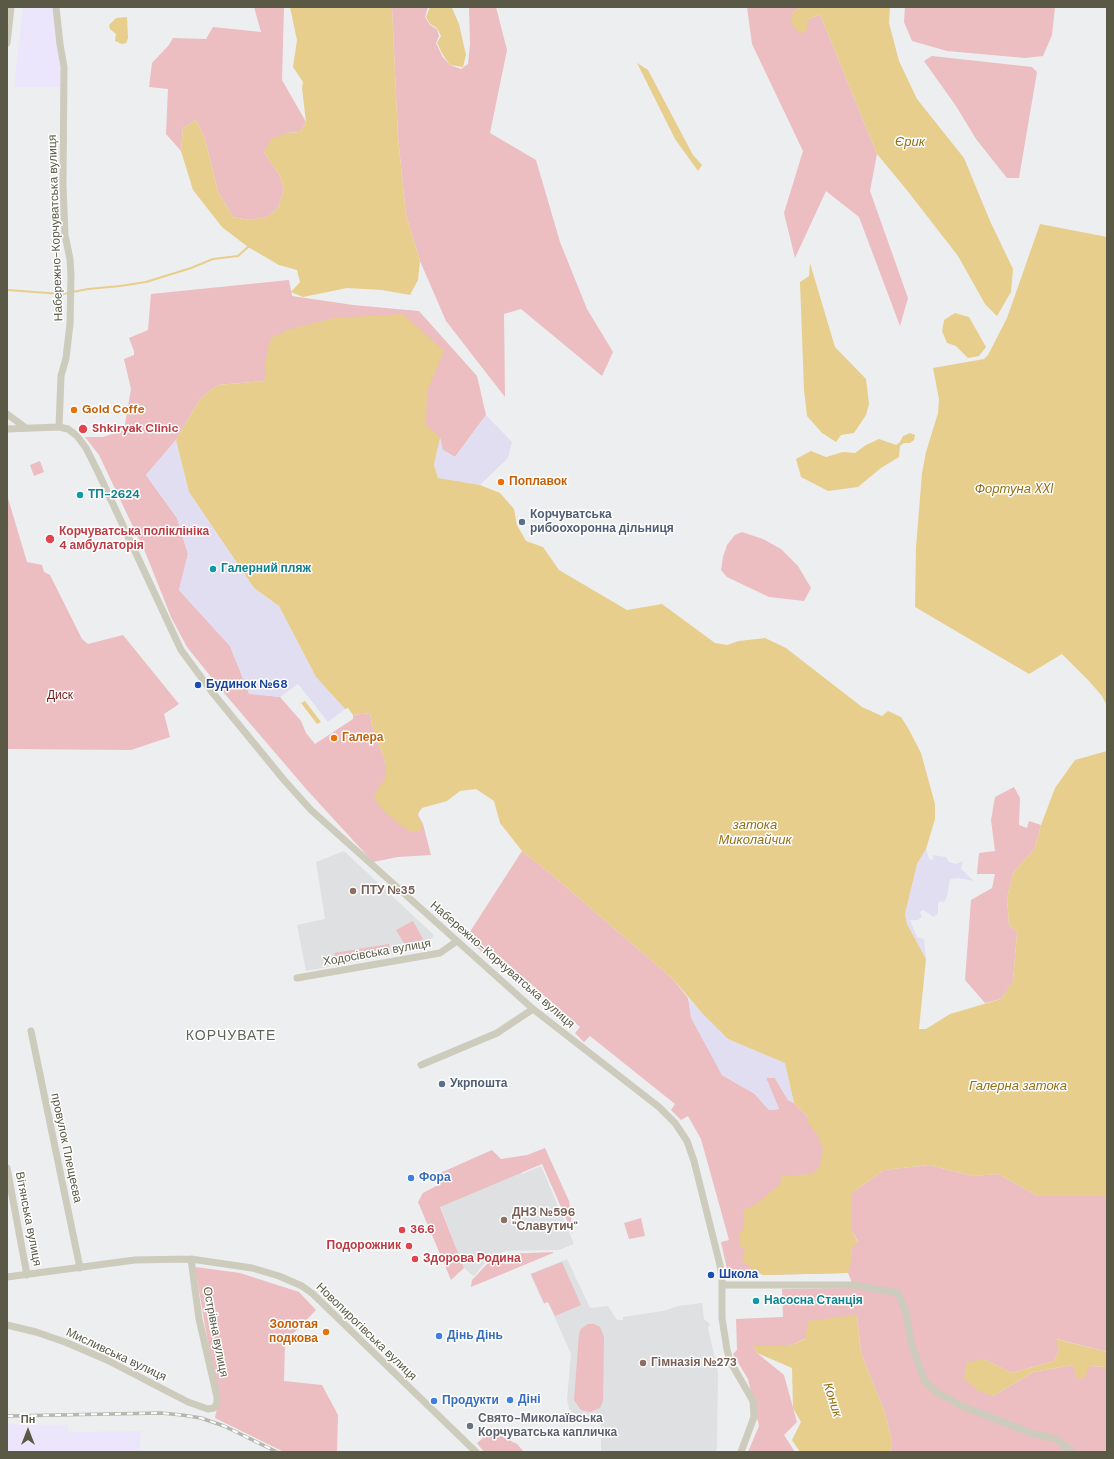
<!DOCTYPE html>
<html>
<head>
<meta charset="utf-8">
<style>
  body { margin:0 }
  #map { position:relative; width:1114px; height:1459px; overflow:hidden; background:#edeef0; font-family:"DM Sans",sans-serif }
  canvas { display:block }
  .frame { position:absolute; inset:0; border:8px solid #595946; pointer-events:none }
  .north { position:absolute; left:8px; top:1411px; width:40px; height:40px; -webkit-text-stroke:3px #fff; paint-order:stroke; rotate:0deg; font-size:11px; font-weight:700; line-height:16px; text-align:center; color:#595946 }
  .north::after { content:''; display:block; margin:auto; width:14px; height:18px; background:#595946; clip-path:polygon(50% 0,100% 100%,50% 72%,0 100%) }
</style>
</head>
<body>
<div id="map">
<canvas width="1114" height="1459"></canvas>
<div class="frame"></div>
<div class="north">Пн</div>
</div>
<script>
const g = document.querySelector('canvas').getContext('2d');
g.lineJoin = 'round';
function fill(path, color) {
  g.fillStyle = color;
  g.fill(path, 'evenodd');
}
function shape(rows) {
  const path = new Path2D();
  for (const r of rows) {
    path.moveTo(r[0], r[1]);
    for (let i = 2; i < r.length; i += 2) path.lineTo(r[i], r[i + 1]);
  }
  return path;
}
function stroke(path, color, width, dash) {
  g.strokeStyle = color;
  g.lineWidth = width;
  g.lineCap = dash ? 'butt' : 'round';
  g.setLineDash(dash || []);
  g.stroke(path);
}
function label(font, color, halo, rows, align = 'center') {
  g.font = font + ' "DM Sans",sans-serif';
  g.lineWidth = 3;
  g.setLineDash([]);
  g.textBaseline = 'middle';
  g.strokeStyle = halo;
  g.fillStyle = color;
  for (const [text, x, y, turn = 0] of rows) {
    g.save();
    g.translate(x, y);
    g.rotate((+turn || 0) * Math.PI / 180);
    g.textAlign = isNaN(turn) ? turn : align;
    if (halo) g.strokeText(text, 0, 0);
    g.fillText(text, 0, 0);
    g.restore();
  }
}
fill(shape([
  [23,7,55,7,62,87,14,87],
  [7,1424,68,1425,68,1432,141,1431,139,1452,7,1452]
]), '#ebe6fb');
fill(shape([
  [344,851,434,935,425,949,306,971,297,925,325,919,316,862],
  [512,1163,522,1174,541,1166,574,1244,559,1250,505,1251,489,1258,474,1276,472,1275,464,1268,436,1195],
  [567,1259,590,1308,608,1306,617,1320,623,1320,623,1317,663,1311,678,1306,702,1303,704,1319,710,1324,708,1328,718,1372,717,1449,715,1452,601,1452,601,1422,578,1418,569,1409,567,1399,571,1354,548,1302,544,1304,530,1274]
]), '#dee0e1');
fill(shape([
  [254,7,284,7,282,80,306,122,300,132,287,133,264,152,279,174,284,189,278,208,267,217,250,220,233,217,218,192,205,139,196,120,183,128,181,151,166,134,168,89,149,87,152,63,169,45,173,38,206,39,213,27,261,32],
  [392,7,428,7,425,17,430,25,437,29,439,36,436,43,442,56,450,65,461,69,468,64,470,45,469,7,496,7,507,50,490,133,536,160,560,242,587,309,613,352,602,376,521,309,504,314,505,397,446,321,420,261,406,215,398,137],
  [747,7,800,7,792,14,809,19,820,14,877,154,870,191,908,298,900,326,859,217,826,191,795,258,784,213,803,151,752,44],
  [905,7,1055,7,1052,35,1043,56,1025,58,947,51,912,41,904,22],
  [932,56,1032,67,1037,72,1019,178,1007,178,976,139,956,106,924,61],
  [289,280,292,296,353,305,419,311,477,376,486,415,455,457,443,450,266,376,264,381,217,385,200,399,176,440,146,475,177,518,188,554,179,590,230,646,249,693,280,697,301,721,306,733,315,744,353,719,353,715,370,713,372,725,386,764,386,777,419,812,418,815,423,824,431,855,398,857,373,862,307,790,224,693,187,647,171,617,146,554,99,455,85,437,103,437,124,430,131,389,124,359,134,355,134,351,129,338,148,330,151,294],
  [40,461,44,472,34,476,30,465],
  [7,495,27,562,42,565,44,572,50,575,82,639,88,644,123,635,179,704,164,714,170,737,131,750,7,749],
  [742,532,763,539,781,549,798,566,811,588,804,601,769,597,727,577,721,570,723,557,727,545,735,535],
  [1014,787,1020,798,1019,825,1027,828,1029,821,1041,825,1035,848,1013,873,1007,898,1009,925,1017,932,1013,982,1001,999,985,1003,965,980,971,900,992,888,995,874,977,874,979,853,995,851,991,820,995,797],
  [522,851,552,875,673,979,688,998,692,1018,722,1075,755,1094,769,1110,779,1109,766,1078,775,1078,788,1100,794,1103,808,1117,839,1163,852,1258,851,1247,858,1242,852,1231,852,1193,884,1170,929,1165,973,1176,998,1174,1038,1196,1107,1196,1107,1352,1057,1339,1059,1350,1054,1361,1012,1373,983,1359,993,1396,1033,1372,1073,1365,1107,1367,1107,1452,890,1452,892,1442,885,1413,861,1353,857,1315,789,1346,753,1346,757,1353,784,1375,797,1422,784,1435,795,1452,748,1452,759,1426,748,1379,733,1354,737,1350,736,1319,783,1317,782,1289,853,1288,853,1285,848,1273,763,1275,752,1270,747,1274,728,1274,721,1242,729,1240,701,1139,688,1116,681,1120,671,1110,675,1104,590,1036,584,1042,575,1033,580,1027,492,950,487,956,466,938],
  [413,921,424,941,408,950,396,930],
  [389,944,390,955,336,964,334,953],
  [545,1148,569,1201,573,1234,542,1164,440,1207,464,1268,451,1280,418,1202,423,1193,440,1184,438,1174,492,1150,501,1159,527,1155],
  [641,1218,645,1236,629,1239,624,1223],
  [553,1252,553,1253,471,1287,472,1280,491,1260,505,1254],
  [562,1262,581,1305,555,1316,548,1302,544,1303,531,1274],
  [195,1267,240,1273,299,1292,316,1310,285,1342,284,1381,322,1385,338,1415,337,1452,284,1452,215,1418,218,1403],
  [588,1324,594,1324,600,1327,604,1337,603,1401,600,1408,590,1412,581,1410,574,1400,579,1334,581,1329],
  [491,1431,517,1444,524,1452,484,1452,477,1443]
]), '#ecbdc1');
fill(shape([
  [486,415,512,442,508,458,480,485,438,479,434,465,440,437,443,450,455,457],
  [176,440,189,492,254,588,279,606,316,677,345,709,328,722,298,684,280,697,249,694,230,646,179,590,188,554,177,518,146,475],
  [926,849,929,859,933,860,933,855,946,857,949,862,956,864,963,861,961,869,974,881,958,878,950,879,947,896,944,902,941,901,938,903,938,913,934,917,923,910,920,912,922,917,918,920,910,920,917,937,924,939,926,959,907,924,905,914,917,864],
  [688,998,728,1039,785,1062,794,1103,788,1100,775,1078,766,1078,779,1109,769,1110,755,1094,722,1075,691,1018]
]), '#e2def1');
fill(shape([
  [290,7,392,7,398,137,406,215,420,261,418,280,410,295,382,290,347,288,303,297,291,292,300,282,297,270,279,265,248,247,222,227,193,190,181,151,183,128,196,120,205,139,218,192,233,217,250,220,267,217,278,208,284,189,279,174,264,152,271,139,287,133,300,132,306,122,302,88,303,82,293,67,297,40],
  [430,7,452,8,459,24,466,55,463,67,450,65,443,55,437,43,441,36,437,28,430,24,426,17],
  [800,7,890,7,889,23,899,61,917,99,964,158,990,221,1013,269,1011,292,997,316,985,304,958,256,906,189,877,154,820,14,809,19,806,32,799,33,792,24,792,14],
  [127,17,128,38,126,43,122,44,115,41,116,34,110,29,109,25,116,18],
  [637,63,648,70,693,155,702,165,698,171,675,139],
  [1040,224,1107,237,1107,706,1102,696,1089,681,1062,654,1029,674,915,607,916,547,922,473,926,452,938,413,939,399,933,368,984,359,988,355,1007,318],
  [810,263,835,347,866,379,869,404,866,415,854,433,841,435,836,442,822,433,807,416,804,390,800,282,809,276],
  [955,313,969,317,986,347,979,356,968,358,956,346,947,343,942,331,944,320],
  [403,314,444,351,427,391,426,425,440,437,434,465,438,478,480,485,500,493,514,509,517,525,526,541,543,547,559,570,627,610,662,604,715,643,727,645,739,641,765,638,786,648,862,707,882,716,888,711,901,717,908,728,921,753,935,804,935,819,926,849,917,864,905,914,907,924,926,959,919,1029,926,1029,950,1014,1001,999,1013,981,1017,932,1009,925,1007,898,1013,873,1035,848,1041,825,1055,788,1075,760,1107,751,1107,1196,1038,1196,998,1174,973,1176,929,1165,884,1170,852,1193,852,1231,858,1243,851,1248,852,1259,848,1273,763,1275,752,1269,742,1260,745,1249,740,1246,739,1233,744,1229,743,1210,755,1205,780,1184,782,1176,812,1174,820,1166,823,1150,818,1136,807,1121,808,1117,794,1103,785,1063,728,1039,702,1013,673,979,552,875,522,851,500,823,494,801,476,789,460,791,447,801,422,808,417,815,423,824,420,832,413,832,403,827,386,813,374,799,376,792,386,777,386,764,372,725,370,713,353,715,348,708,345,709,316,677,279,606,254,588,189,492,176,440,200,399,217,385,264,381,266,375,265,365,270,339,287,330,334,318],
  [910,433,915,435,914,440,910,443,904,443,900,446,899,457,881,468,858,487,828,491,801,477,796,459,811,451,826,457,843,452,855,453,866,445,879,439,896,445,900,442,903,436],
  [305,701,321,722,317,724,301,703],
  [857,1315,861,1353,885,1413,892,1442,890,1452,800,1452,792,1440,801,1422,793,1408,792,1368,757,1353,753,1346,789,1346,805,1339,808,1321],
  [1056,1339,1107,1352,1107,1367,1090,1366,1084,1379,1076,1377,1073,1365,1033,1372,993,1396,977,1390,964,1378,966,1363,983,1359,1012,1373,1054,1361,1059,1350]
]), '#e7ce8c');
stroke(shape([
  [7,290,62,294,88,289,120,286,146,282,191,268,213,259,238,256,248,247]
]), '#e7ce8c', 2);
stroke(shape([
  [56,7,60,44,64,67,63,185,65,235,70,259,71,276,70,324,66,358,61,376,59,427],
  [7,43,11,7],
  [7,414,26,428],
  [7,429,59,427,68,429,77,436,86,448,98,472,181,650,212,692,284,780,311,810,533,1009,659,1107,675,1123,687,1141,694,1161,720,1265,722,1279,722,1318,727,1350,731,1363,753,1401,754,1417,741,1452],
  [297,978,440,953,457,941],
  [31,1031,80,1268],
  [421,1065,497,1033,533,1009],
  [7,1168,27,1275],
  [7,1277,135,1260,191,1259,252,1268,279,1276,302,1286,313,1294,476,1452],
  [722,1285,853,1285,898,1293,906,1312,911,1343,925,1382,938,1393,962,1406,1031,1433,1056,1439,1072,1452],
  [7,1325,36,1332,65,1342,107,1360,188,1402,208,1409,214,1408,217,1403,217,1397,199,1319,191,1259]
]), '#cccbbc', 7);
const rail = shape([
  [7,1416,161,1413,182,1415,201,1418,224,1426,277,1452]
]);
stroke(rail, '#b6b7af', 3.5);
stroke(rail, '#fff', 2, [6]);
for (const [x, y, r, color] of [
  [74,410,4,"#e8710a"],
  [83,429,5,"#e0444e"],
  [501,482,4,"#e8710a"],
  [80,495,4,"#0f9aa8"],
  [522,522,4,"#5c6f8a"],
  [50,539,5,"#e0444e"],
  [213,569,4,"#0f9aa8"],
  [198,685,4,"#1a4fb4"],
  [334,738,4,"#e8710a"],
  [353,891,4,"#8d6e63"],
  [442,1084,4,"#5c6f8a"],
  [411,1178,4,"#3f7fe0"],
  [504,1220,4,"#8d6e63"],
  [402,1230,4,"#e0444e"],
  [409,1246,4,"#e0444e"],
  [415,1259,4,"#e0444e"],
  [711,1275,4,"#1a4fb4"],
  [756,1301,4,"#0f9aa8"],
  [326,1332,4,"#e8710a"],
  [439,1336,4,"#3f7fe0"],
  [643,1363,4,"#8d6e63"],
  [510,1400,4,"#3f7fe0"],
  [434,1401,4,"#3f7fe0"],
  [470,1426,4,"#6b7280"]
]) {
  const dot = new Path2D();
  dot.arc(x, y, r, 0, 2 * Math.PI);
  g.fillStyle = color;
  g.fill(dot);
  stroke(dot, '#fff', 1.5);
}
label('12px', '#595946', '#fff', [
  ["Набережно-Корчуватська вулиця",56,228,-92],
  ["Ходосівська вулиця",377,953,-10],
  ["Набережно-Корчуватська вулиця",502,965,41],
  ["провулок Плещеєва",66,1148,78],
  ["Вітянська вулиця",28,1219,79],
  ["Острівна вулиця",215,1332,79],
  ["Новопирогівська вулиця",366,1332,44],
  ["Мисливська вулиця",116,1355,25]
]);
label('bold 12px', '#c56008', '#fff', [
  ["Gold Coffe",82,410],
  ["Поплавок",509,482],
  ["Галера",342,738],
  ["Золотая",318,1325,"right"],
  ["подкова",318,1339,"right"]
], 'left');
label('bold 12px', '#be3a42', '#fff', [
  ["Shkiryak Clinic",92,429],
  ["Корчуватська поліклініка",59,532],
  ["4 амбулаторія",59,546],
  ["36.6",410,1230],
  ["Подорожник",401,1246,"right"],
  ["Здорова Родина",423,1259]
], 'left');
label('bold 12px', '#0d838f', '#fff', [
  ["ТП-2624",88,495],
  ["Галерний пляж",221,569],
  ["Насосна Станція",764,1301]
], 'left');
label('bold 12px', '#4e5e75', '#fff', [
  ["Корчуватська",530,515],
  ["рибоохоронна дільниця",530,529],
  ["Укрпошта",450,1084]
], 'left');
label('bold 12px', '#164399', '#fff', [
  ["Будинок №68",206,685],
  ["Школа",719,1275]
], 'left');
label('12px', '#771c1b', '#fff', [
  ["Диск",60,696]
]);
label('bold 12px', '#785e54', '#fff', [
  ["ПТУ №35",361,891],
  ["ДНЗ №596",512,1213],
  ["\"Славутич\"",512,1227],
  ["Гімназія №273",651,1363]
], 'left');
label('bold 12px', '#366cbe', '#fff', [
  ["Фора",419,1178],
  ["Дінь Дінь",447,1336],
  ["Діні",518,1400],
  ["Продукти",442,1401]
], 'left');
label('bold 12px', '#5b616d', '#fff', [
  ["Свято-Миколаївська",478,1419],
  ["Корчуватська капличка",478,1433]
], 'left');
label('italic 13px', '#926f13', '#fff', [
  ["Єрик",910,143],
  ["Фортуна XXI",1014,490],
  ["затока",755,826],
  ["Миколайчик",755,841],
  ["Галерна затока",1018,1087],
  ["Коник",832,1400,72]
]);
g.letterSpacing = '1px';
label('14px', '#61625a', '#fff', [
  ["КОРЧУВАТЕ",231,1036]
]);
g.letterSpacing = '0px';
</script>
</body>
</html>
